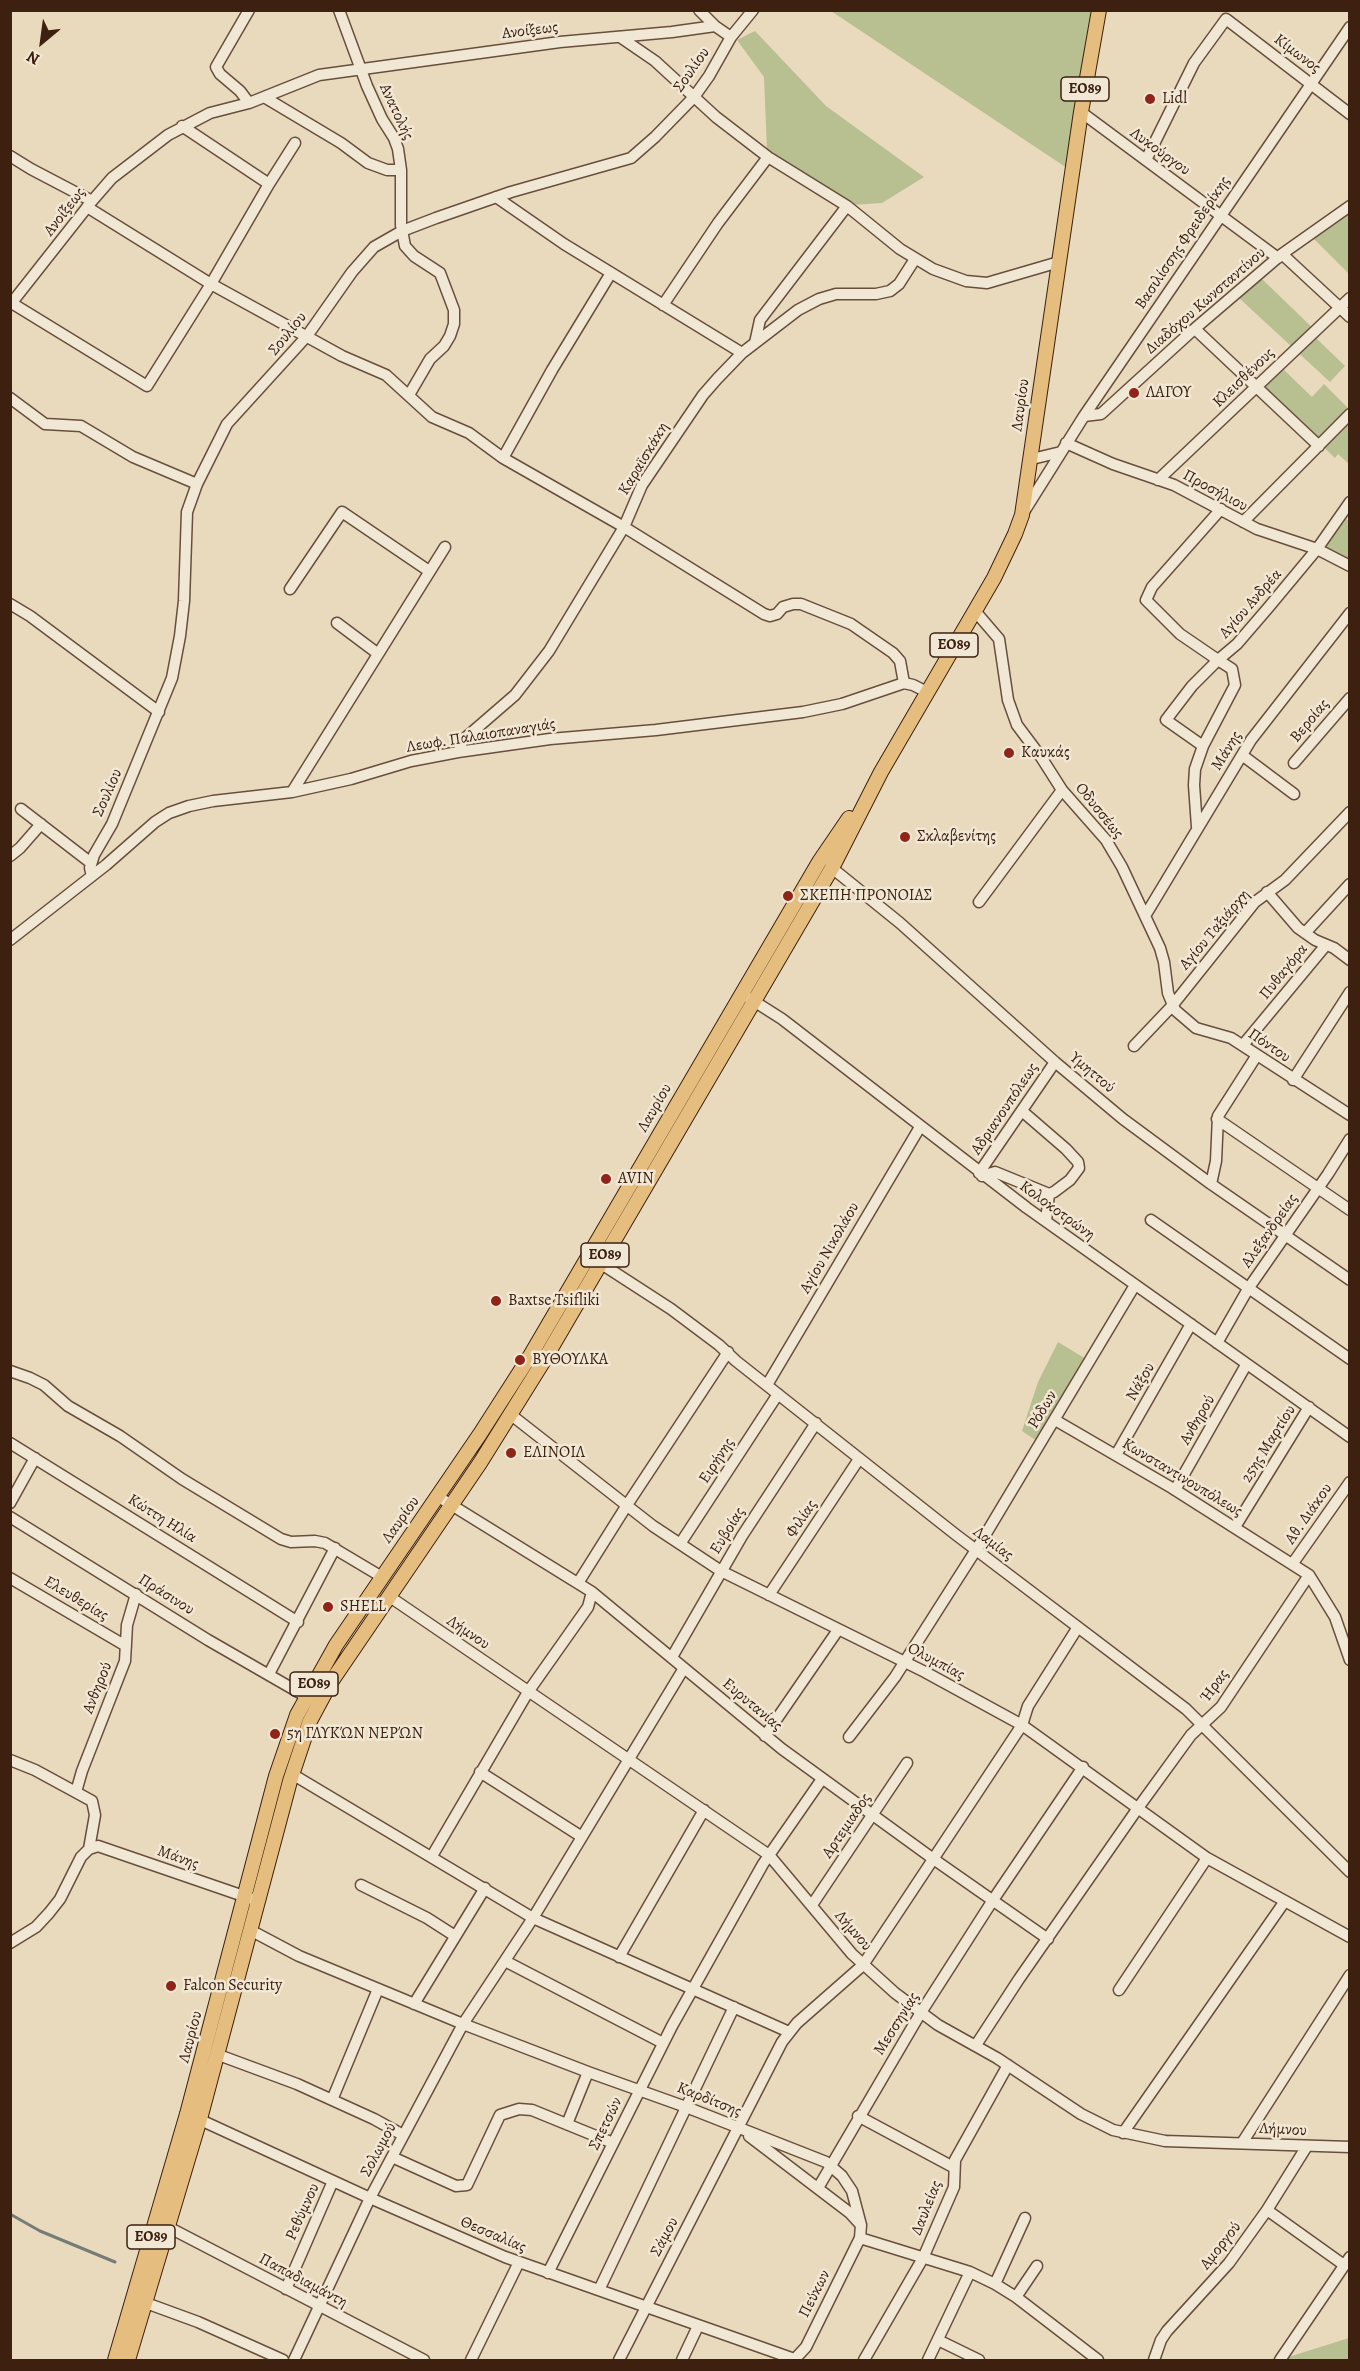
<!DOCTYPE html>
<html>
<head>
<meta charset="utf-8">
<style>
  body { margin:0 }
  #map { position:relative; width:1360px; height:2371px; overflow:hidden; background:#e9dabe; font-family:Alegreya,serif }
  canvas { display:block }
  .frame { position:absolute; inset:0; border:12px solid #3d2010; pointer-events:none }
  .north { position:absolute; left:12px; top:12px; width:60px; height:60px; -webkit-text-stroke:4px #f1e7d5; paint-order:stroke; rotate:209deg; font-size:16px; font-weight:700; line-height:24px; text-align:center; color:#3d2010 }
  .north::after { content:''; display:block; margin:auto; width:21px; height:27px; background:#3d2010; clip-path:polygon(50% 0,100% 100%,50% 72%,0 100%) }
</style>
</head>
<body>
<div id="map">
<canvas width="1360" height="2371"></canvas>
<div class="frame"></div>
<div class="north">N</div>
</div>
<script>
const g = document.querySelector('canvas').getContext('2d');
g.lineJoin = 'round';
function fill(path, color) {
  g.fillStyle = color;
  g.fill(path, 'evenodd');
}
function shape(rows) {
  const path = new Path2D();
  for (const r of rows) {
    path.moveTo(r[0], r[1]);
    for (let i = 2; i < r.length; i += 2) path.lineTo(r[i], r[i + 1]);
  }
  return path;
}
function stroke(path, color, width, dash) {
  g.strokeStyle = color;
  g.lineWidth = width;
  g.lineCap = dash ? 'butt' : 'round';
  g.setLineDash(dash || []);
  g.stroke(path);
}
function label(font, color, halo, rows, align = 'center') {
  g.font = font + ' Alegreya,serif';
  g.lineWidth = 5;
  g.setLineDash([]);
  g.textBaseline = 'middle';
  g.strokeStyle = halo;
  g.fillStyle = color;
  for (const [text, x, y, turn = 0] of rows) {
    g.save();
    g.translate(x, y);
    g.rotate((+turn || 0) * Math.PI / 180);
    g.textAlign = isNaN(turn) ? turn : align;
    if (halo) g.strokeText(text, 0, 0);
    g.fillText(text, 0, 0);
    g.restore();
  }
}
fill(shape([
  [831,11,1096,11,1071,165,1064,166],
  [755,31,826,106,924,177,882,203,852,205,767,151,764,77,737,40],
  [1349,211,1349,274,1312,237],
  [1262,279,1320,335,1317,339,1345,366,1330,382,1239,298],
  [1283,369,1312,397,1324,384,1349,409,1344,414,1349,420,1349,464,1338,454,1335,458,1261,387],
  [1345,518,1349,521,1349,560,1325,546],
  [1058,1342,1086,1359,1037,1441,1022,1431,1038,1382],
  [1349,2338,1349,2360,1279,2360]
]), '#b8bf90');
stroke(shape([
  [10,2214,40,2231,115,2262]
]), '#757c75', 3);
const minor = shape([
  [339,10,367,86,382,119,394,138,398,149,401,170,401,225,405,246,414,256,440,273,454,310,454,324,450,336,444,346,430,359,409,395],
  [699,10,715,26,731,37],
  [620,37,655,61,716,117,768,157,847,206,900,249,933,269,966,281,987,283,1059,262],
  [264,97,341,143,368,163,387,170,401,170],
  [249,103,240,91,220,74,216,67,249,10],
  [1081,112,1278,258],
  [182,126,269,184,295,143],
  [10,156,31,169,92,201],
  [1146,160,1194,63,1226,19,1350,114],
  [496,197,564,244,742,353],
  [87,207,211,284,269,184],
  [1282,254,1350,317],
  [10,302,147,386,211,284,342,356,386,375,432,417,469,433,503,458,624,527,764,614,770,616,777,614,783,607,793,604,801,604,851,624,893,653,900,661,904,683],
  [10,305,92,201,112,178,168,135,210,113,249,103,319,75,560,42,672,32,715,26],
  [663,305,718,223,768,157],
  [1195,329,1319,446],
  [755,343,760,320,847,206],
  [10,398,45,424,81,426,133,457,197,484],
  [1084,416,1101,414,1192,331,1282,254,1350,206],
  [1066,443,1113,464,1174,485,1257,529,1317,549,1350,566],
  [1030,457,1036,458,1061,452],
  [503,458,552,370,611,273],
  [1158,480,1350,298],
  [1025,510,1084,416,1350,27],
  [1243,522,1350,414],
  [290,589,342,512,429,571],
  [10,604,30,616,159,712],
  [975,611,999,639,1008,700,1017,725,1041,757,1062,790,1106,840,1122,867,1160,948,1164,962,1168,993,1175,1010,1196,1028,1231,1038,1350,1115],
  [337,623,377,653],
  [1203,746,1166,720,1192,686,1218,660,1180,634,1146,600,1152,587,1221,509],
  [458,752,463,740,515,695,549,651,624,527,642,485,703,395,717,379,742,353,798,310,819,299,836,294,876,294,890,291,899,284,915,259],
  [1242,755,1294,794],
  [1294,763,1350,698],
  [292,792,445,547],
  [21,809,91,863],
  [1197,827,1194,785,1195,769,1203,746,1235,685,1232,669,1218,660,1237,644,1268,608,1317,549,1350,502],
  [10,856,20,848,41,824],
  [832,868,900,923,1055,1062,1123,1119,1211,1184,1350,1280],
  [92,876,90,868,94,855,112,824,172,678,180,636,184,601,187,512,197,484,227,424,307,336,352,272,374,247,402,231,436,218,511,192,631,158,655,137,694,97,709,76,731,37,753,10],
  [1267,892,1298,928,1315,940,1334,948,1350,960],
  [979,902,1062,790],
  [1145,916,1251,740,1350,613],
  [1305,933,1350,884],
  [10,940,106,865,155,822,169,813,189,806,213,801,292,792,351,779,411,761,458,752,550,739,656,730,803,712,842,704,904,683,913,685,927,692],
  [749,998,782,1019,1027,1208,1350,1437],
  [1243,1045,1326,945],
  [1134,1046,1172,1006,1255,902,1285,880,1350,812],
  [1293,1080,1350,992],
  [1217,1119,1350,1210],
  [979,1173,1055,1062],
  [982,1176,995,1172,1049,1194,1054,1192,1070,1180,1079,1168,1078,1162,1066,1149,1022,1111],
  [1211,1184,1216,1161,1218,1116,1257,1055],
  [1151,1220,1350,1359],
  [1046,1221,1049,1194],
  [600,1263,671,1309,719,1345,736,1361,955,1534,1186,1709,1350,1872],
  [1217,1343,1248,1289,1328,1174,1350,1139],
  [10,1371,30,1378,44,1385,68,1406,120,1436,182,1479,281,1539,291,1542,315,1541,325,1543,382,1577],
  [767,1385,920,1127],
  [510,1414,653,1526,721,1571,925,1672,1022,1725,1207,1858,1350,1937],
  [1055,1420,1172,1488,1309,1575,1335,1617,1350,1660],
  [10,1443,298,1622],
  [1116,1455,1191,1324],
  [1175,1490,1246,1365],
  [437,1496,592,1592,782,1749,932,1858,1048,1939],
  [10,1503,35,1458],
  [10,1517,208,1640,307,1697],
  [1235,1527,1309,1407],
  [680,1544,778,1394],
  [1293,1563,1350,1482],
  [10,1578,126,1646],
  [578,1583,627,1505,728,1352],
  [769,1595,859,1459],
  [390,1597,769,1855,852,1954,895,1993,938,2025,997,2058,1081,2114,1113,2130,1165,2141,1350,2147],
  [672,1657,742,1536,816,1423],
  [269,1674,335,1548],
  [765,1736,838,1630],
  [849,1737,895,1677,981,1542,1135,1285],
  [10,1760,35,1770,92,1801,95,1815,89,1849],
  [480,1772,582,1837],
  [292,1774,533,1918,789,2032],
  [76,1792,82,1771,125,1661,127,1625,136,1594],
  [432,1856,528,1692,588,1607,592,1592],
  [361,1885,427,1918,455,1936],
  [812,1905,907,1763],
  [250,1930,299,1956,463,2024,588,2072,686,2107,826,2162,842,2176,852,2191,861,2225,860,2238,970,2272,995,2284,1016,2297,1098,2360],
  [10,1943,36,1927,49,1913,60,1899,81,1857,89,1849,98,1846,258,1901],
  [619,1957,704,1810],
  [505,1961,663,2043],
  [1119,1990,1207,1858],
  [414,2004,485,1888],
  [976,2045,1019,1979,1138,1808,1191,1735,1221,1707,1309,1575],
  [216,2054,297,2084,374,2119,403,2135],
  [332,2100,378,1989],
  [858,2116,953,2167],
  [194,2117,370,2198,505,2257,797,2360],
  [567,2124,588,2072],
  [1123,2133,1285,1901],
  [749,2136,850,2213,861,2225],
  [1242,2143,1350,1975],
  [392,2157,456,2186,467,2185,500,2115,519,2109,532,2110,613,2143],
  [818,2188,920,2014,993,1900,1083,1767],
  [1267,2210,1344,2265],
  [168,2227,424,2360],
  [548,2273,672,2026,763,1864,822,1779],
  [995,2284,1025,2218],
  [286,2289,333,2181],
  [599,2290,734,2007],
  [1016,2297,1037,2266],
  [146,2303,198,2322,283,2360],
  [938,2340,979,2360],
  [294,2360,370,2198,463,2024,533,1918,684,1668],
  [471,2360,519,2262],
  [619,2360,782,2042,797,2023,863,1965,1022,1725,1028,1706,1078,1627],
  [682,2360,698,2326],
  [794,2360,806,2347,860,2238],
  [864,2360,923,2258,954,2187,955,2160,1008,2065],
  [928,2360,970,2272],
  [1154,2360,1161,2340,1167,2331,1229,2263,1267,2210,1307,2146],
  [1280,2360,1350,2257]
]);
const major = shape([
  [115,2360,187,2114,276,1776,297,1715,336,1645,480,1434,530,1356,819,862,849,818],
  [128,2360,200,2119,290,1781,310,1721,331,1682,480,1463,543,1362,832,868,881,772,994,578,1015,534,1022,515,1081,112,1099,10]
]);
stroke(minor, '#684e3c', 13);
stroke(major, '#3d2010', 16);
stroke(minor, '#f1e7d5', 10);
stroke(major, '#e4bd7f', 14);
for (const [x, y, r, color] of [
  [1150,99,6,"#8f2418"],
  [1134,393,6,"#8f2418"],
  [1009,753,6,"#8f2418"],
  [905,837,6,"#8f2418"],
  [788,896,6,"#8f2418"],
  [606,1179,6,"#8f2418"],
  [496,1301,6,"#8f2418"],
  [520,1360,6,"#8f2418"],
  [511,1453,6,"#8f2418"],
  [328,1607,6,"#8f2418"],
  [275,1734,6,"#8f2418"],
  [171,1986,6,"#8f2418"]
]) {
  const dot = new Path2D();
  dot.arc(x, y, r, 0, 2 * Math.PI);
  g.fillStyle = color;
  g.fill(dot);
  stroke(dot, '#f1e7d5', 2);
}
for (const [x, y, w] of [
  [1085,89,48],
  [954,645,48],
  [605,1255,48],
  [314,1684,48],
  [151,2237,48]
]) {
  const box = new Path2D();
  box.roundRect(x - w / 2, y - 12, w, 24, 4.5);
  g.fillStyle = '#f1e7d5';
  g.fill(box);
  stroke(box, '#3d2010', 1.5);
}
label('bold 15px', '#3d2010', null, [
  ["ΕΟ89",1085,89],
  ["ΕΟ89",954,645],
  ["ΕΟ89",605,1255],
  ["ΕΟ89",314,1684],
  ["ΕΟ89",151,2237]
]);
label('16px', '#3d2010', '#f1e7d5', [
  ["Ανοίξεως",530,31,-7],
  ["Κίμωνος",1297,54,37],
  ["Σουλίου",692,70,-55],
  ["Ανατολής",396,112,65],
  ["Λυκούργου",1160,152,36],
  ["Ανοίξεως",65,212,-52],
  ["Βασιλίσσης Φρειδερίκης",1183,243,-56],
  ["Διαδόχου Κωνσταντίνου",1206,301,-41],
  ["Σουλίου",288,334,-51],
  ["Κλεισθένους",1244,378,-44],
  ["Λαυρίου",1021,405,-82],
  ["Καραϊσκάκη",644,459,-59],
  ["Προσήλιου",1215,491,28],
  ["Αγίου Ανδρέα",1251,604,-49],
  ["Βεροίας",1310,721,-50],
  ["Λεωφ. Παλαιοπαναγιάς",481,736,-9],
  ["Μάνης",1227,751,-58],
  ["Σουλίου",108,793,-66],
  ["Οδυσσέως",1099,811,51],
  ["Αγίου Ταξιάρχη",1215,930,-50],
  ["Πυθαγόρα",1284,972,-51],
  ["Πόντου",1269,1046,34],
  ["Υμηττού",1092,1073,40],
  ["Λαυρίου",655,1108,-60],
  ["Αδριανουπόλεως",1005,1109,-56],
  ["Κολοκοτρώνη",1057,1211,36],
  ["Αλεξανδρείας",1270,1231,-55],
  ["Αγίου Νικολάου",830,1248,-60],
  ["Νάξου",1141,1382,-60],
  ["Ρόδων",1043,1410,-59],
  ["Ανθηρού",1198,1420,-60],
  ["25ης Μαρτίου",1269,1444,-58],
  ["Ειρήνης",717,1461,-57],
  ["Κωνσταντινουπόλεως",1182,1478,31],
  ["Αθ. Διάκου",1309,1514,-55],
  ["Κώττη Ηλία",162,1519,32],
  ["Φιλίας",802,1519,-56],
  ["Λαυρίου",401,1520,-55],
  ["Ευβοίας",728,1531,-58],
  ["Λαμίας",993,1544,37],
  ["Πράσινου",166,1595,32],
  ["Ελευθερίας",76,1599,31],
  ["Λήμνου",468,1633,34],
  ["Ολυμπίας",936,1662,28],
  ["Ήρας",1215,1686,-54],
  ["Ανθηρού",98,1688,-68],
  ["Ευρυτανίας",752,1705,40],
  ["Αρτεμιαδος",847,1826,-56],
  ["Μάνης",178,1858,20],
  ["Λήμνου",853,1931,49],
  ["Μεσσηνίας",897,2024,-58],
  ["Λαυρίου",191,2037,-75],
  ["Καρδίτσης",709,2100,22],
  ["Σπετσών",606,2124,-64],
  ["Λήμνου",1283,2130,3],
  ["Σολωμού",379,2150,-62],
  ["Δαυλείας",927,2208,-68],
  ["Ρεθύμνου",303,2212,-66],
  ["Θεσσαλίας",493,2235,23],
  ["Σάμου",665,2237,-62],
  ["Αμοργού",1221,2246,-52],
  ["Παπαδιαμάντη",303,2281,28],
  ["Πεύκων",815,2294,-63]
]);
label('16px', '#3d2010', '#f1e7d5', [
  ["Lidl",1162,99],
  ["ΛΑΓΟΥ",1146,393],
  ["Καυκάς",1021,753],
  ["Σκλαβενίτης",917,837],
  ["ΣΚΕΠΗ ΠΡΟΝΟΙΑΣ",800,896],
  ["AVIN",618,1179],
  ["Baxtse Tsifliki",508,1301],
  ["ΒΥΘΟΥΛΚΑ",532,1360],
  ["ΕΛΙΝΟΙΛ",523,1453],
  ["SHELL",340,1607],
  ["5η ΓΛΥΚΏΝ ΝΕΡΏΝ",287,1734],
  ["Falcon Security",183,1986]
], 'left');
</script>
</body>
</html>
